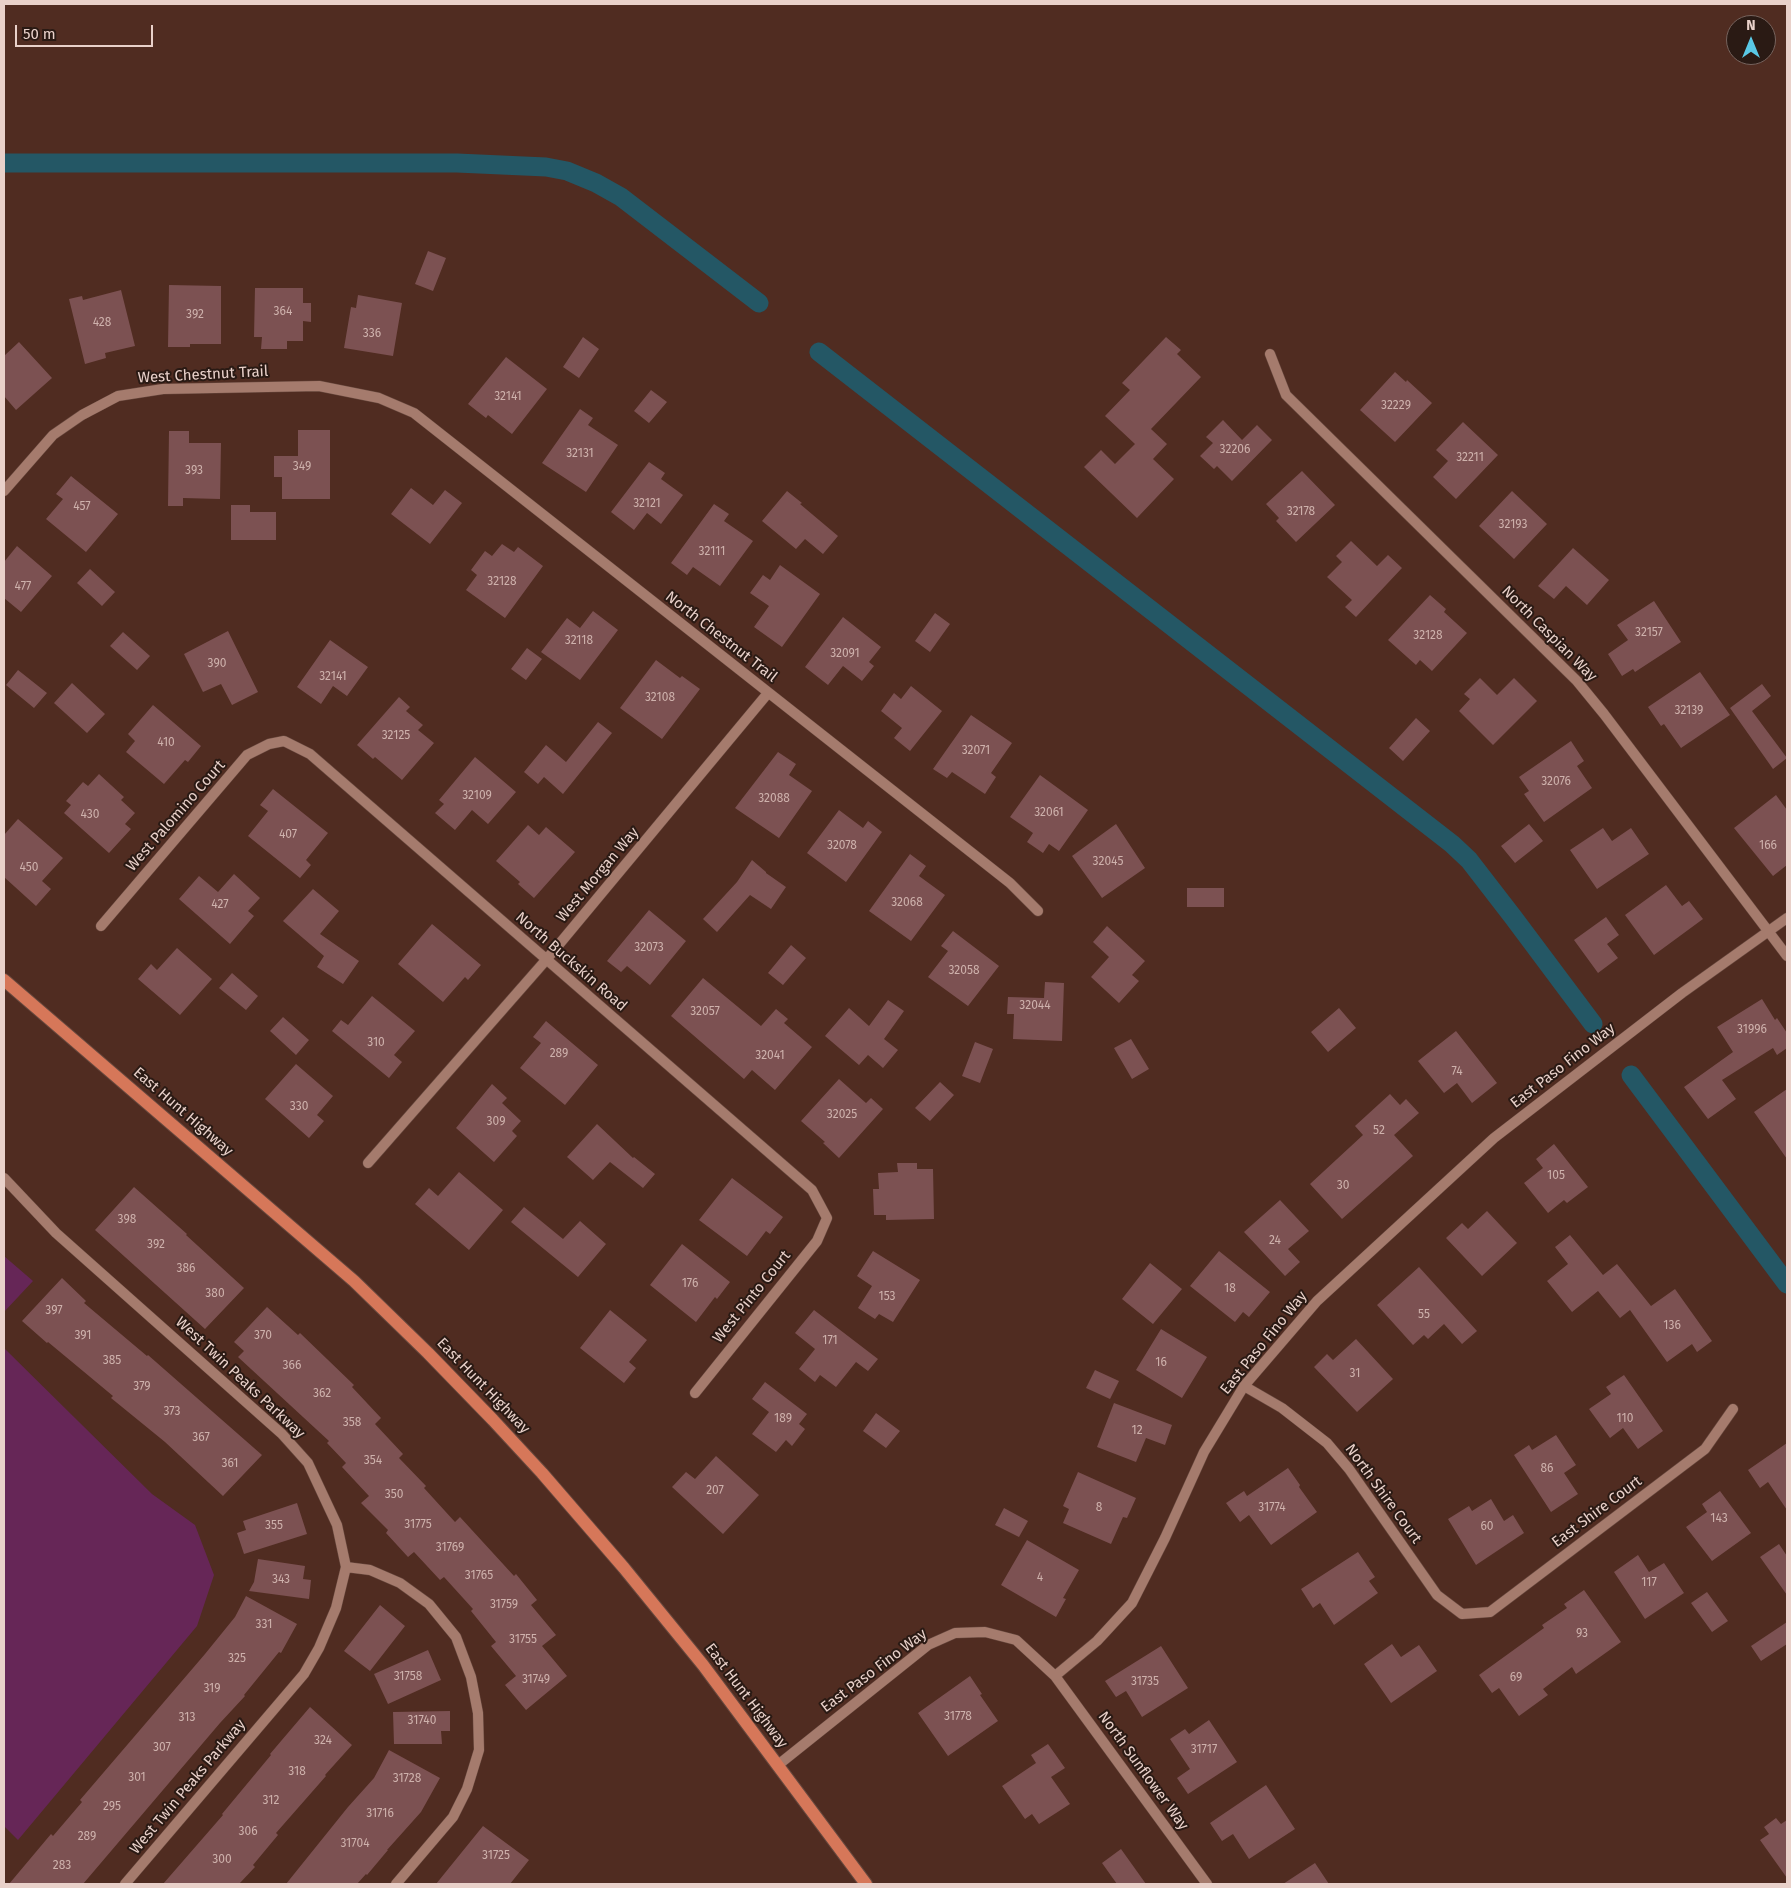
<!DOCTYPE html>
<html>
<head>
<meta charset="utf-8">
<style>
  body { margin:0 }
  #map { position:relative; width:1791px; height:1888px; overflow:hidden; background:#502c21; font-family:"Fira Sans",sans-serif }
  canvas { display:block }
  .frame { position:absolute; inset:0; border:5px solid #e9d1ca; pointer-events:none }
  .north { position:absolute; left:1726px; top:15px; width:50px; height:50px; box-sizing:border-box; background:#2a1a14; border:1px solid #76635d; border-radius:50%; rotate:0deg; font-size:14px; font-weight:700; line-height:20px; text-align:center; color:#e9d1ca }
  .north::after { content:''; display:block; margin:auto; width:18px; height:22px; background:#5ac8e5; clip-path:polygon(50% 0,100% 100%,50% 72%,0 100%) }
  .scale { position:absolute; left:15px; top:25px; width:138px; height:22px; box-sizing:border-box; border:2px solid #e9d1ca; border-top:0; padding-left:6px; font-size:15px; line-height:18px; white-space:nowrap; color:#e9d1ca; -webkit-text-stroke:4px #2a1a14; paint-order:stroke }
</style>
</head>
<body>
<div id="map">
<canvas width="1791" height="1888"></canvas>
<div class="frame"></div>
<div class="north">N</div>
<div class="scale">50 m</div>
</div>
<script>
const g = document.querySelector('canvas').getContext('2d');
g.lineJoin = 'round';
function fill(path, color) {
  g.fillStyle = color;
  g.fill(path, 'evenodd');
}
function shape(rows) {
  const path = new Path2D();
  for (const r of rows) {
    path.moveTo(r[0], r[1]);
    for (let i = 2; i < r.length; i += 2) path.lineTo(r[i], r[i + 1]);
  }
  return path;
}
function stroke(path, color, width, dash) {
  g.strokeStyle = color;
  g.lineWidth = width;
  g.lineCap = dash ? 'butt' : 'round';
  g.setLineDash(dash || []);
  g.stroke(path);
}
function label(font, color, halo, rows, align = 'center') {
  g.font = font + ' "Fira Sans",sans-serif';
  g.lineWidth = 4;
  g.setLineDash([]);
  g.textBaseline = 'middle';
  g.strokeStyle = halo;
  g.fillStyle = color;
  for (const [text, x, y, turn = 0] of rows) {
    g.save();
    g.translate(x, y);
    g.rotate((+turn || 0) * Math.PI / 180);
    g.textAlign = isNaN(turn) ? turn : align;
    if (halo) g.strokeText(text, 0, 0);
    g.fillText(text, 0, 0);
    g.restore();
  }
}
fill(shape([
  [4,1256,33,1281,4,1312],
  [4,1348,152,1494,195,1525,214,1575,197,1626,18,1840,4,1826]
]), '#662657');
stroke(shape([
  [4,163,457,163,546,167,567,171,596,183,621,197,759,303],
  [819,352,1452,844,1469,860,1513,917,1593,1024],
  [1631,1075,1787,1284]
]), '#245765', 19);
fill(shape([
  [428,251,446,258,433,291,415,284],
  [169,285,221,286,221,344,190,344,190,347,168,347],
  [255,288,303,288,303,303,311,303,311,322,303,321,303,341,287,341,287,349,261,349,262,337,254,337],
  [121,290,135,346,105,353,106,358,85,364,69,299,82,296,83,300],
  [358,295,402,303,393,356,344,348,351,307,356,308],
  [583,337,599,349,579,378,563,367],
  [1166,337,1181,350,1177,354,1201,377,1151,429,1167,444,1153,459,1174,479,1137,518,1084,467,1101,450,1115,464,1135,444,1105,416,1130,390,1122,383],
  [19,342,52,378,16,410,4,396,4,356],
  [506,357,547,389,512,434,488,415,486,418,468,404],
  [1395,372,1406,382,1407,380,1432,403,1395,442,1360,410],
  [651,390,667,402,649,423,634,411],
  [580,409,593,418,588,425,618,445,586,492,542,463],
  [1223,420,1242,440,1257,425,1272,440,1232,481,1217,466,1214,469,1200,456,1213,443,1206,437],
  [1463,422,1498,455,1456,499,1433,477,1448,461,1436,450],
  [298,430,330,430,330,499,282,499,282,477,274,477,274,456,298,456],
  [169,431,189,431,189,443,221,443,220,499,183,498,183,506,168,506],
  [649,462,665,473,661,479,683,495,661,524,647,513,634,530,611,512],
  [1302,471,1335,505,1296,542,1276,521,1279,518,1266,504],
  [71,476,118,514,86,552,46,519,63,499,56,494],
  [411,488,433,505,445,490,462,503,430,544,391,514],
  [787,491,802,503,800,504,838,536,823,554,805,539,796,549,762,521],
  [1512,491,1547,524,1514,559,1479,526],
  [714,504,729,514,724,521,753,541,720,586,693,567,687,575,671,563],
  [231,505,250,505,250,512,276,512,276,540,231,540],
  [1351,541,1377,566,1388,555,1402,568,1356,617,1345,607,1352,600,1327,577,1342,562,1336,556],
  [502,544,514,552,518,547,543,566,505,618,466,590,477,575,471,570,485,551,492,556],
  [17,546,52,576,21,612,4,598,4,562],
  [1573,548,1609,580,1587,605,1566,586,1554,599,1538,586],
  [780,565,820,594,782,647,754,627,769,606,750,593,763,575,770,580],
  [90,569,115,592,102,606,77,583],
  [1430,595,1446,609,1444,612,1467,633,1432,671,1420,660,1416,665,1388,640],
  [1654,601,1681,642,1635,672,1633,669,1622,676,1608,654,1628,640,1617,625],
  [593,611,618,630,580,680,541,652,567,618,580,628],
  [935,613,950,624,930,652,915,641],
  [843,617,881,647,869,662,874,666,862,681,843,666,828,685,805,667],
  [228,631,258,692,232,705,221,684,203,692,184,654],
  [123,632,150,656,137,670,110,646],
  [330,640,368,667,347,696,333,686,321,704,297,687],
  [527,648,542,659,526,680,511,669],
  [656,660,680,678,682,676,700,689,662,739,620,708],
  [18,670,47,693,34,708,6,685],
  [1700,672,1730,715,1681,748,1664,724,1661,726,1648,707],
  [1480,678,1497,695,1514,678,1537,701,1493,745,1459,711,1470,699,1464,694],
  [72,683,105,714,87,733,54,703],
  [1762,684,1771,696,1752,711,1787,758,1773,769,1730,708],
  [911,686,942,711,910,751,894,738,902,728,881,711,894,693,901,699],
  [399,697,410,707,406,711,423,725,418,730,434,743,402,780,375,757,373,759,357,745],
  [153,705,201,746,188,762,185,760,164,784,126,752,135,741,128,734],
  [971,715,1012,743,991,773,996,777,985,794,952,772,947,778,933,769],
  [1416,718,1430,731,1403,761,1389,748],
  [598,722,612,733,563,794,544,777,538,784,524,772,546,745,566,762],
  [1571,741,1584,761,1577,766,1592,788,1544,822,1524,794,1529,791,1519,777],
  [778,752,796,764,789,775,812,791,779,838,735,808],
  [475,757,516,792,488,824,472,810,455,830,435,813,444,804,439,800],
  [99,774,124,797,121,800,135,813,125,824,131,829,109,853,64,813,71,805,66,801,83,782,88,786],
  [1040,775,1088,810,1059,851,1049,844,1043,853,1027,842,1033,833,1010,817],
  [273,789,328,833,306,860,311,865,300,878,248,836,268,811,260,805],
  [1776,795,1787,810,1787,865,1773,876,1734,828],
  [839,810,863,828,868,821,882,832,846,882,807,853],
  [18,819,63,858,42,881,51,889,36,906,4,877,4,835],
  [1116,824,1145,868,1102,898,1072,856],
  [1529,824,1543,841,1515,863,1501,846],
  [528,825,539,835,546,827,575,852,534,898,518,884,520,882,496,861],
  [1603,828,1612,841,1631,828,1649,854,1597,889,1570,850],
  [910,854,926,866,919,876,945,895,911,941,869,911],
  [752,860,766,872,766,873,786,887,771,909,750,895,717,932,703,919,737,882],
  [234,874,260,898,248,911,254,916,230,944,179,899,199,876,218,892],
  [1666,885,1682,906,1689,901,1703,919,1654,955,1625,915],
  [1187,888,1224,888,1224,907,1187,907],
  [313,889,339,911,320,934,359,961,343,984,317,967,324,956,283,921],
  [649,910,686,941,650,985,627,966,621,972,607,961],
  [1606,917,1619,935,1607,944,1618,958,1598,973,1574,940],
  [432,924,481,965,468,980,465,977,443,1002,398,964],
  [1107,926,1145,961,1132,975,1139,981,1119,1003,1091,977,1109,957,1093,942],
  [953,931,999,966,968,1006,928,977,948,951,941,946],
  [791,945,806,958,783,985,768,973],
  [177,948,212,979,180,1015,138,979,151,964,157,970],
  [232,973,258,996,246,1010,219,988],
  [703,978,761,1026,776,1009,788,1019,784,1023,812,1047,775,1090,752,1070,744,1079,671,1016],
  [1045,982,1064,983,1062,1041,1013,1039,1014,1014,1007,1014,1008,997,1044,998],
  [372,996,415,1031,394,1055,402,1062,389,1078,332,1031,341,1020,348,1025],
  [1762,999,1775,1020,1777,1018,1787,1033,1787,1048,1777,1055,1773,1048,1722,1080,1736,1099,1708,1119,1684,1087,1733,1052,1717,1027],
  [888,1000,904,1011,884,1039,898,1050,883,1068,868,1055,859,1065,825,1036,849,1008,869,1026],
  [1339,1008,1356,1028,1328,1052,1311,1032],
  [283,1017,309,1040,296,1055,270,1031],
  [546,1021,598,1065,565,1105,520,1068,541,1043,533,1037],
  [1456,1031,1497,1083,1472,1103,1457,1083,1444,1093,1418,1061],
  [1131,1039,1149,1069,1132,1079,1114,1048],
  [975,1042,993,1049,980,1083,962,1076],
  [296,1064,333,1096,317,1115,324,1121,309,1138,265,1099],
  [839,1079,866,1103,871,1098,883,1109,839,1158,823,1143,825,1142,801,1121],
  [940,1082,954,1095,930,1121,915,1108],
  [492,1084,507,1098,502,1103,521,1121,512,1131,517,1136,494,1162,456,1128],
  [1787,1089,1787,1159,1754,1112],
  [1390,1094,1400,1105,1406,1099,1419,1113,1394,1135,1413,1156,1342,1219,1310,1184,1363,1135,1355,1126],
  [597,1124,633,1158,634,1157,655,1174,643,1188,610,1162,593,1180,567,1157],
  [1554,1144,1588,1187,1567,1203,1564,1200,1548,1213,1524,1183,1543,1168,1536,1159],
  [897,1163,917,1163,917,1169,933,1169,934,1219,886,1220,886,1215,874,1215,873,1189,879,1189,878,1173,898,1172],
  [459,1172,503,1210,469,1250,415,1204,429,1188,438,1196],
  [732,1178,783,1217,770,1234,766,1231,747,1256,699,1220],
  [134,1187,187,1234,186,1235,244,1288,205,1329,95,1230],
  [1280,1200,1309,1231,1288,1249,1300,1262,1285,1276,1244,1232],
  [524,1207,563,1239,580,1221,606,1244,578,1277,511,1222],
  [1487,1211,1517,1243,1482,1276,1446,1238,1462,1223,1468,1229],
  [1570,1235,1603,1275,1617,1264,1651,1306,1675,1289,1712,1341,1697,1352,1692,1344,1667,1362,1630,1310,1620,1318,1598,1291,1572,1312,1547,1281,1568,1264,1555,1247],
  [682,1244,730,1282,717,1299,715,1297,696,1322,650,1285],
  [873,1251,920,1280,893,1322,879,1314,875,1319,858,1308,872,1286,857,1276],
  [1219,1251,1270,1292,1249,1317,1243,1312,1235,1322,1190,1286],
  [1150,1263,1182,1289,1153,1324,1122,1299],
  [1419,1267,1477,1331,1462,1344,1444,1324,1428,1339,1424,1335,1413,1345,1377,1305],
  [62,1278,86,1301,84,1303,147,1356,148,1355,262,1455,223,1496,165,1442,111,1398,113,1396,48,1342,47,1343,22,1321],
  [267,1307,298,1335,300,1333,354,1385,352,1387,381,1418,375,1424,403,1454,399,1458,426,1486,424,1488,455,1522,460,1517,514,1576,516,1574,537,1600,531,1605,556,1635,542,1646,567,1676,526,1710,505,1685,516,1676,491,1646,496,1642,471,1611,473,1609,444,1577,440,1580,414,1552,408,1557,386,1533,388,1530,361,1503,369,1496,342,1467,346,1463,327,1443,329,1441,238,1357,244,1351,234,1342],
  [610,1310,647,1340,629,1362,636,1368,624,1383,580,1348],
  [814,1310,878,1359,868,1371,856,1362,836,1387,820,1375,815,1382,799,1369,815,1349,795,1333],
  [1161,1329,1207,1357,1182,1398,1136,1370],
  [1356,1339,1393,1379,1357,1412,1314,1367,1327,1354,1333,1360],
  [1095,1370,1119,1381,1110,1399,1086,1388],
  [1624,1375,1663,1431,1638,1449,1623,1428,1610,1438,1589,1409,1611,1394,1606,1387],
  [765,1382,807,1414,799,1424,805,1429,792,1446,786,1440,776,1452,752,1434,769,1412,752,1399],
  [1114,1403,1172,1425,1165,1445,1146,1438,1136,1462,1097,1447],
  [876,1413,900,1431,886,1448,863,1431],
  [1556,1435,1576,1465,1564,1473,1578,1494,1551,1512,1514,1455,1529,1445,1532,1450],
  [1787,1443,1787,1510,1768,1482,1760,1488,1748,1470],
  [716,1456,759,1495,723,1534,672,1487,686,1472,695,1479],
  [1288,1468,1300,1485,1299,1487,1317,1512,1271,1545,1249,1515,1240,1522,1226,1503,1244,1491,1247,1496],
  [1078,1472,1136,1498,1127,1518,1123,1517,1111,1544,1063,1523,1069,1509,1063,1506],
  [1720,1491,1751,1533,1712,1561,1686,1527,1707,1512,1702,1504],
  [1491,1499,1504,1521,1513,1515,1524,1533,1476,1565,1448,1519,1469,1506,1472,1511],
  [297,1503,307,1534,244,1554,237,1533,246,1530,243,1521],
  [1004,1508,1028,1521,1019,1537,995,1525],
  [1027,1540,1079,1570,1063,1598,1066,1599,1056,1617,1001,1585],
  [1779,1544,1787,1556,1787,1595,1760,1557],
  [1358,1552,1375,1577,1369,1581,1378,1593,1334,1625,1320,1603,1313,1608,1301,1589],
  [1638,1555,1649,1572,1664,1563,1684,1593,1645,1619,1614,1572],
  [258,1559,305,1566,303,1579,311,1580,309,1599,249,1591,254,1582],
  [1584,1590,1621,1642,1576,1674,1572,1667,1543,1689,1548,1695,1519,1716,1499,1688,1492,1693,1479,1675,1544,1628,1542,1625,1567,1608,1564,1604],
  [1707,1592,1728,1621,1712,1632,1691,1603],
  [246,1596,297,1624,281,1653,279,1652,244,1695,245,1696,220,1723,83,1884,9,1884,51,1834,53,1836,82,1802,80,1800,205,1654,235,1617],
  [380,1605,405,1626,370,1671,344,1651],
  [1787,1622,1787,1644,1761,1661,1751,1646],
  [1392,1644,1401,1657,1419,1645,1437,1671,1391,1703,1364,1664],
  [1161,1646,1188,1688,1142,1717,1126,1691,1116,1697,1105,1681],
  [428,1650,441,1680,388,1704,374,1674],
  [970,1676,982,1694,980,1695,998,1721,948,1756,918,1713],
  [310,1707,352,1745,325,1775,326,1776,276,1833,278,1835,253,1865,255,1867,239,1884,163,1884,223,1815,222,1814,271,1755,270,1754],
  [450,1711,450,1731,441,1731,442,1744,394,1744,393,1712],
  [1209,1720,1237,1762,1188,1794,1177,1778,1190,1769,1170,1739,1185,1729,1189,1734],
  [1048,1744,1065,1768,1051,1777,1070,1804,1039,1824,1032,1814,1025,1819,1002,1786,1036,1763,1031,1755],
  [389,1750,440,1778,421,1812,387,1850,388,1850,367,1875,366,1874,357,1884,286,1884,348,1807,374,1778],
  [1266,1785,1295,1829,1249,1859,1233,1834,1222,1841,1210,1823],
  [1776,1818,1781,1824,1787,1820,1787,1878,1760,1840,1769,1834,1764,1827],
  [483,1826,529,1860,510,1884,436,1884],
  [1121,1849,1146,1884,1117,1884,1102,1863],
  [1315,1863,1329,1884,1283,1884]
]), '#7c5152');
const minor = shape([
  [1270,354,1286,395,1577,681,1604,714,1787,956],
  [4,491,53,435,82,415,118,396,163,389,319,386,379,398,414,413,1010,883,1038,911],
  [101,926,247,755,269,744,284,741,310,754,812,1190,827,1218,817,1241,695,1393],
  [368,1163,546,960,768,693],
  [4,1178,56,1233,282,1434,308,1463,337,1525,346,1567,336,1608,319,1648,304,1674,125,1884],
  [1244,1386,1282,1408,1327,1443,1349,1469,1437,1595,1462,1614,1490,1612,1705,1449,1733,1409],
  [346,1567,370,1570,400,1583,429,1604,456,1637,471,1677,478,1713,479,1750,467,1789,453,1817,396,1884],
  [1055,1676,1207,1884],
  [778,1765,928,1645,955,1633,985,1632,1016,1640,1055,1676,1097,1641,1132,1603,1165,1538,1204,1452,1244,1386,1317,1301,1494,1138,1682,993,1787,918]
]);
const primary = shape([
  [4,980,354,1281,428,1353,493,1420,542,1473,624,1568,703,1665,866,1884]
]);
stroke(minor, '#67483e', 11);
stroke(primary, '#67483e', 14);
stroke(minor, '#a57b6d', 10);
stroke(primary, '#d67759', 12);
label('12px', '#ceb1ac', null, [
  ["364",283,312],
  ["392",195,315],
  ["428",102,323],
  ["336",372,334],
  ["32141",508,397],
  ["32229",1396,406],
  ["32206",1235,450],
  ["32131",580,454],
  ["32211",1470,458],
  ["349",302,467],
  ["393",194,471],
  ["32121",647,504],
  ["457",82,507],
  ["32178",1301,512],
  ["32193",1513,525],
  ["32111",712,552],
  ["32128",502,582],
  ["477",23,587],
  ["32157",1649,633],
  ["32128",1428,636],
  ["32118",579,641],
  ["32091",845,654],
  ["390",217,664],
  ["32141",333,677],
  ["32108",660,698],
  ["32139",1689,711],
  ["32125",396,736],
  ["410",166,743],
  ["32071",976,751],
  ["32076",1556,782],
  ["32109",477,796],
  ["32088",774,799],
  ["32061",1049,813],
  ["430",90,815],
  ["407",288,835],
  ["32078",842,846],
  ["166",1768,846],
  ["32045",1108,862],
  ["450",29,868],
  ["32068",907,903],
  ["427",220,905],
  ["32073",649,948],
  ["32058",964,971],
  ["32044",1035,1006],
  ["32057",705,1012],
  ["31996",1752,1030],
  ["310",376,1043],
  ["289",559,1054],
  ["32041",770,1056],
  ["74",1457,1072],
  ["330",299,1107],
  ["32025",842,1115],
  ["309",496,1122],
  ["52",1379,1131],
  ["105",1556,1176],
  ["30",1343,1186],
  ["398",127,1220],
  ["24",1275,1241],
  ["392",156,1245],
  ["386",186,1269],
  ["176",690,1284],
  ["18",1230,1289],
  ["380",215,1294],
  ["153",887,1297],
  ["397",54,1311],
  ["55",1424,1315],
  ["136",1672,1326],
  ["391",83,1336],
  ["370",263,1336],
  ["171",830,1341],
  ["385",112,1361],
  ["16",1161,1363],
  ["366",292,1366],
  ["31",1355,1374],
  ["379",142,1387],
  ["362",322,1394],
  ["373",172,1412],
  ["189",783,1419],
  ["110",1625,1419],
  ["358",352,1423],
  ["12",1137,1431],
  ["367",201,1438],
  ["354",373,1461],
  ["361",230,1464],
  ["86",1547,1469],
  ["207",715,1491],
  ["350",394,1495],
  ["8",1099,1508],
  ["31774",1272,1508],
  ["143",1719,1519],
  ["31775",418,1525],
  ["355",274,1526],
  ["60",1487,1527],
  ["31769",450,1548],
  ["31765",479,1576],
  ["4",1040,1578],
  ["343",281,1580],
  ["117",1649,1583],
  ["31759",504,1605],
  ["331",264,1625],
  ["93",1582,1634],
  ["31755",523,1640],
  ["325",237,1659],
  ["31758",408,1677],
  ["69",1516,1678],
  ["31749",536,1680],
  ["31735",1145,1682],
  ["319",212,1689],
  ["31778",958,1717],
  ["313",187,1718],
  ["31740",422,1721],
  ["324",323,1741],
  ["307",162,1748],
  ["31717",1204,1750],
  ["318",297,1772],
  ["301",137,1778],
  ["31728",407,1779],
  ["312",271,1801],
  ["295",112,1807],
  ["31716",380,1814],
  ["306",248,1832],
  ["289",87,1837],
  ["31704",355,1844],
  ["31725",496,1856],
  ["300",222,1860],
  ["283",62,1866]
]);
label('15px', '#e9d1ca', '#2a1a14', [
  ["West Chestnut Trail",203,375,-3],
  ["North Caspian Way",1549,634,45],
  ["North Chestnut Trail",721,637,38],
  ["West Palomino Court",176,816,-49],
  ["West Morgan Way",598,875,-50],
  ["North Buckskin Road",571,962,41],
  ["East Paso Fino Way",1563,1066,-38],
  ["East Hunt Highway",183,1112,41],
  ["West Pinto Court",752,1297,-51],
  ["East Paso Fino Way",1264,1343,-51],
  ["West Twin Peaks Parkway",240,1378,43],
  ["East Hunt Highway",483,1386,46],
  ["North Shire Court",1383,1494,54],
  ["East Shire Court",1597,1512,-37],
  ["East Paso Fino Way",874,1671,-37],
  ["East Hunt Highway",746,1696,53],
  ["North Sunflower Way",1143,1771,54],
  ["West Twin Peaks Parkway",188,1787,-50]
]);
</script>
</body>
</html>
